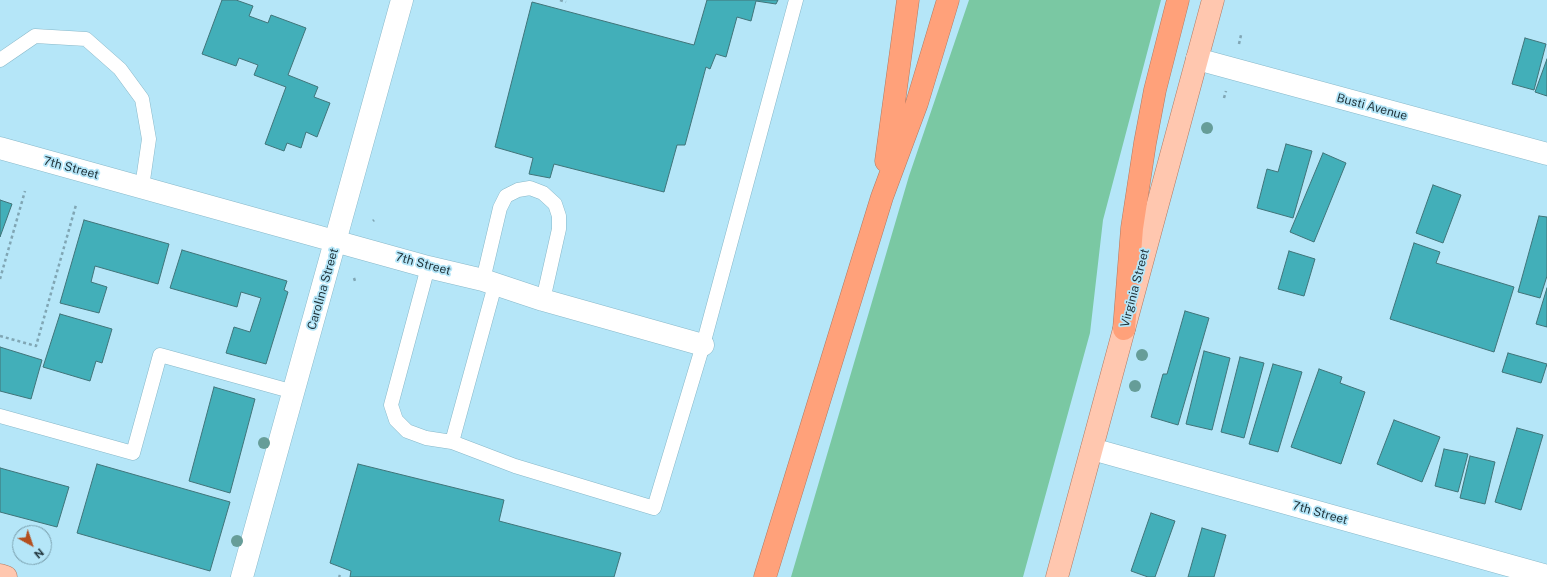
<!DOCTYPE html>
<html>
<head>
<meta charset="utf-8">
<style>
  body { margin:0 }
  #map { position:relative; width:1547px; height:577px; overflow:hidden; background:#b5e6f8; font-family:"Public Sans",sans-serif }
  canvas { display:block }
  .north { position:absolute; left:12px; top:525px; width:40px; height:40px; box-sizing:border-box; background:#b5e6f8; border:1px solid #799eac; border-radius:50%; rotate:140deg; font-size:11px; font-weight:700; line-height:16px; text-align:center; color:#1f3239 }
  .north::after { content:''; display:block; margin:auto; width:14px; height:18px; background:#b44f1f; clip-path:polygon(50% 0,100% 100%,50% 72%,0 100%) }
</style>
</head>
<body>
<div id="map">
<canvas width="1547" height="577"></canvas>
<div class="north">N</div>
</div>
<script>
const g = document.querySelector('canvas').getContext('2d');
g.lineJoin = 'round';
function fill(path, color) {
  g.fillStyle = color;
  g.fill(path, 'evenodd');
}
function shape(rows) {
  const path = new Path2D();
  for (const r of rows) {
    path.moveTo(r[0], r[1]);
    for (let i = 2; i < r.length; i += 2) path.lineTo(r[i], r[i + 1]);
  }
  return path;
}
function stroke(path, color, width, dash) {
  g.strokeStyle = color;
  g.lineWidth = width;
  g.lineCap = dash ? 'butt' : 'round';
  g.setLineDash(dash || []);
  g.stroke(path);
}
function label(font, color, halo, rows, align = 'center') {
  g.font = font + ' "Public Sans",sans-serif';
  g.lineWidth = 3.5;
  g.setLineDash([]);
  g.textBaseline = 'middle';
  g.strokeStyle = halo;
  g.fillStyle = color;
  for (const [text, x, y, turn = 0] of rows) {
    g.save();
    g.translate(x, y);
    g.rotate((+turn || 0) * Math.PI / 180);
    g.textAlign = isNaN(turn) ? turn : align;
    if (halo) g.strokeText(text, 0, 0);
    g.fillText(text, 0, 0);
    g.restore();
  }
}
fill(shape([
  [969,0,1161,0,1103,220,1090,333,1023,577,791,577,909,176]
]), '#7ac8a3');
const building = shape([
  [222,0,236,0,253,6,249,16,268,23,271,15,306,28,288,75,318,87,314,97,330,103,317,137,306,132,301,148,287,143,284,151,265,144,286,87,254,75,258,65,239,58,236,66,202,54,222,0],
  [707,0,778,0,776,4,756,1,751,21,737,17,726,57,716,54,710,69,706,67,685,145,677,145,664,192,554,164,550,178,529,174,533,158,495,147,532,2,694,45,707,0],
  [1525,38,1546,44,1534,90,1512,84,1525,38],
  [1547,59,1547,96,1535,92,1547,59],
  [1286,144,1312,151,1293,218,1257,208,1267,169,1278,172,1286,144],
  [1323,153,1346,163,1314,242,1290,232,1323,153],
  [1433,185,1461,195,1443,243,1416,233,1433,185],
  [0,200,12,204,0,237,0,200],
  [1539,216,1547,217,1547,276,1540,298,1518,292,1539,216],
  [84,220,169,244,158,284,95,266,91,282,107,287,99,313,60,303,84,220],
  [1414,243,1440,252,1436,263,1514,287,1494,352,1390,319,1414,243],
  [182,250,287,281,284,290,288,292,266,364,226,353,234,327,250,332,261,298,241,292,237,307,170,288,182,250],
  [1289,251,1315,259,1304,296,1278,289,1289,251],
  [1547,288,1547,327,1536,324,1547,288],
  [1185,311,1209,318,1178,425,1151,417,1163,374,1167,374,1185,311],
  [60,314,112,329,102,363,96,361,90,381,43,367,60,314],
  [0,347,42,360,31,399,0,391,0,347],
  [1204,351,1230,358,1212,430,1186,424,1204,351],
  [1508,353,1547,364,1541,383,1502,372,1508,353],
  [1240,357,1264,363,1244,438,1221,432,1240,357],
  [1273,364,1302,372,1278,452,1249,444,1273,364],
  [1319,369,1342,377,1340,383,1365,392,1341,464,1291,447,1319,369],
  [214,387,255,399,230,493,189,481,214,387],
  [1394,420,1440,437,1422,482,1377,464,1394,420],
  [1517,428,1543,435,1521,510,1495,502,1517,428],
  [1444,449,1468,454,1458,492,1435,486,1444,449],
  [1470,456,1495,462,1485,504,1460,498,1470,456],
  [97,464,230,502,210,571,77,533,97,464],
  [358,464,504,500,499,521,621,553,614,577,350,577,351,571,330,563,358,464],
  [0,468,69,487,57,527,0,512,0,468],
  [1151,513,1175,521,1155,577,1148,577,1131,571,1151,513],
  [1202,528,1226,535,1214,577,1188,577,1202,528]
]);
fill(building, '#42afb9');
stroke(building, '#407479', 1);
const service = shape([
  [0,60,35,36,86,39,120,69,142,99,149,139,142,187],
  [428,267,391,405,396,420,407,431,426,438,452,442,495,285],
  [483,280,500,208,506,196,518,190,530,188,543,193,555,204,559,216,559,229,543,300],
  [0,416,133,453,160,355,294,392],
  [452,442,515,466,654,508,703,345,796,0]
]);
const minor = shape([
  [1197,59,1547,154],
  [0,148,428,267,483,280,543,300,703,345],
  [1092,449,1547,576],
  [242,577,402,0]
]);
const primary = shape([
  [0,575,6,577],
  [1057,577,1213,0]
]);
const motorway = shape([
  [886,161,908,0],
  [1124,329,1132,228,1145,143,1155,90,1178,0],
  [765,577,882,197,917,103,948,0]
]);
stroke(service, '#88b8c9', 15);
stroke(minor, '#88b8c9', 23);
stroke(primary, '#b17a63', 23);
stroke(motorway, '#b17a63', 23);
stroke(shape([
  [560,0,566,2],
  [1239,44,1241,35],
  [1224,98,1226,91],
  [373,221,374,220],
  [354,278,355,281],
  [0,279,25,191],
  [0,336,36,346,76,205],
  [339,577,340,575]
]), '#80a6b4', 2.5, [3, 3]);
stroke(service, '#fff', 14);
stroke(minor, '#fff', 22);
stroke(primary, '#ffc7af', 22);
stroke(motorway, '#ffa17a', 22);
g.fillStyle = '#669d98';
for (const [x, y] of [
  [1207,128],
  [1142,355],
  [1135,386],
  [264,443],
  [237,541]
]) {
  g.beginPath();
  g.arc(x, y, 6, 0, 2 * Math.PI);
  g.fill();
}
label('12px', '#1f3239', '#b5e6f8', [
  ["Busti Avenue",1372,107,15],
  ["7th Street",71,168,15],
  ["7th Street",423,264,15],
  ["Virginia Street",1135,288,-75],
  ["Carolina Street",323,289,-74],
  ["7th Street",1320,513,16]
]);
</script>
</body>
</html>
